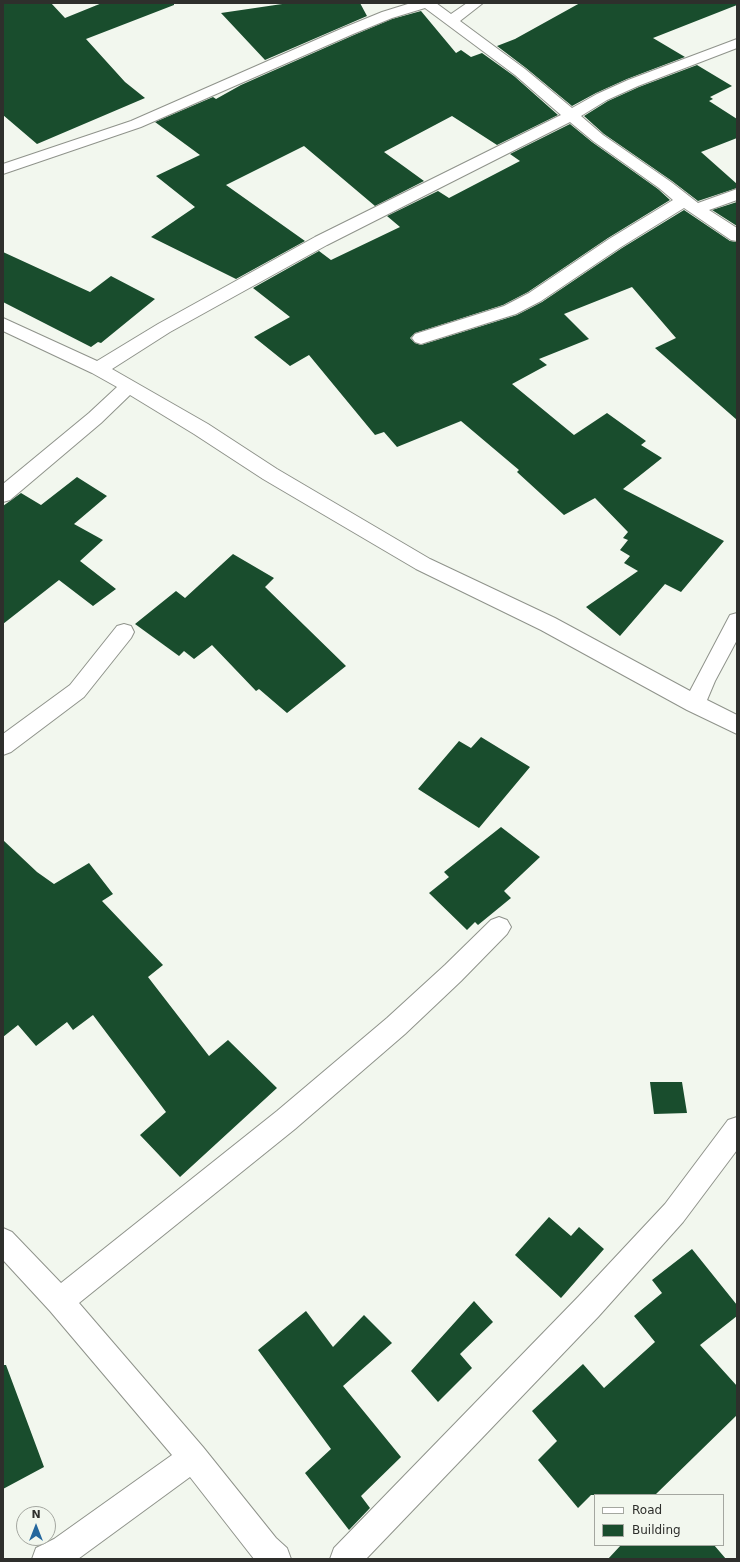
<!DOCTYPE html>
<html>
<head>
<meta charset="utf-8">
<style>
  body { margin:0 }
  #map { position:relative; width:740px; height:1562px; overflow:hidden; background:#f2f7ee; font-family:"DejaVu Sans",sans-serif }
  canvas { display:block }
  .frame { position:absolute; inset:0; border:4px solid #2e2f2c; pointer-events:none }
  .legend { position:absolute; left:594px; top:1494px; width:130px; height:52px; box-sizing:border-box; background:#f2f7ee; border:1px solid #a4a7a0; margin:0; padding:5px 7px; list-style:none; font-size:12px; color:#2e2f2c }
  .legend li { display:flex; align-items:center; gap:8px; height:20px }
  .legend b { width:20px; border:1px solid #a4a7a0 }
  .north { position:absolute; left:16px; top:1506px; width:40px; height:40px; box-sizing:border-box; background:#f2f7ee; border:1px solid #a4a7a0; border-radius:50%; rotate:0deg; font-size:11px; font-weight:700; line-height:16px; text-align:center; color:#2e2f2c }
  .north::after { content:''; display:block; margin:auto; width:14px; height:18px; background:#25679d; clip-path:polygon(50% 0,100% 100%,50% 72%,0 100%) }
</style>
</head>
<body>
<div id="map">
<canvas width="740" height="1562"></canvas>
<div class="frame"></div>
<ul class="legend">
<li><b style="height:5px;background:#fff"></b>Road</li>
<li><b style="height:11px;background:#194d2d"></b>Building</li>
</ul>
<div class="north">N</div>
</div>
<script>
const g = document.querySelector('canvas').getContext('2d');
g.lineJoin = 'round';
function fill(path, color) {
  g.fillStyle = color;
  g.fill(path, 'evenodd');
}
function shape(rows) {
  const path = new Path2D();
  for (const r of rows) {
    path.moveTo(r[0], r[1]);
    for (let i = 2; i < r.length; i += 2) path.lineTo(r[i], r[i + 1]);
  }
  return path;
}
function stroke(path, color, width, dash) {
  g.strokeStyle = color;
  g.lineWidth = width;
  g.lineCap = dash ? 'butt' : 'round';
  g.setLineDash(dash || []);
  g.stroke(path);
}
fill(shape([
  [3,3,51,3,65,18,102,3,174,3,174,5,86,39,125,82,145,98,37,144,3,115],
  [289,3,360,3,367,16,265,60,221,13],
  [580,3,737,3,737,5,653,38,685,57,627,79,596,93,572,106,526,68,497,46,515,39],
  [421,11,456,53,461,50,471,57,482,53,514,76,558,115,497,145,452,116,384,152,424,181,375,206,304,146,226,185,305,241,236,279,151,237,195,207,156,176,200,155,155,122,213,97,216,99,241,85,354,35,392,19],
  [697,65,732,86,710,97,713,99,709,101,737,119,737,138,701,152,737,184,737,188,698,201,672,181,604,134,584,116,608,101,639,87],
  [570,124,592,142,658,189,670,200,608,238,528,292,503,305,415,333,410,338,415,343,421,345,517,315,542,302,622,248,684,210,730,241,737,242,737,420,655,348,676,338,632,287,564,314,589,339,539,359,547,365,512,384,574,435,607,413,646,441,641,445,662,458,623,489,724,541,681,592,665,584,620,636,586,607,638,571,624,563,630,556,620,550,628,540,623,538,628,532,595,498,564,515,517,472,519,470,461,421,397,447,384,432,375,435,309,355,290,366,254,337,290,317,253,288,319,251,331,260,400,227,387,216,438,191,449,198,520,161,510,154],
  [737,202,737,226,712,210],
  [3,252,90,292,111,276,155,299,101,343,98,342,91,347,3,302],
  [77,477,107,496,74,524,103,540,80,561,116,589,93,606,59,580,3,624,3,506,21,493,41,505],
  [233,554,274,578,265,587,346,666,287,713,259,689,256,691,212,645,194,659,184,651,179,656,135,624,176,591,185,598],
  [481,737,530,767,479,828,418,789,459,741,471,748],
  [501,827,540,857,504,891,511,898,478,925,475,922,467,930,429,893,449,877,444,872],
  [3,840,37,872,54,884,89,863,113,894,102,901,163,965,148,977,209,1056,228,1040,277,1088,180,1177,140,1135,166,1112,93,1015,73,1030,67,1022,36,1046,18,1025,3,1037],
  [650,1082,682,1082,687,1113,654,1114],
  [549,1217,571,1236,579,1227,604,1249,561,1298,515,1255],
  [692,1249,737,1305,737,1316,700,1345,737,1386,737,1415,655,1495,591,1495,578,1508,538,1460,557,1441,532,1411,583,1364,604,1388,655,1342,634,1316,662,1293,652,1280],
  [474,1301,493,1322,460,1354,472,1368,438,1402,411,1371],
  [306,1311,333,1347,364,1315,392,1343,343,1386,401,1457,361,1496,370,1508,349,1530,305,1473,331,1449,258,1350],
  [3,1365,6,1365,44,1467,3,1489],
  [621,1545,714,1545,726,1559,608,1559]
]), '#194d2d');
const street = shape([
  [411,3,436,3,451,14,467,3,483,3,460,21,525,69,572,108,597,94,628,80,737,39,737,48,638,86,607,100,581,116,603,135,671,182,698,203,737,189,737,200,709,210,737,228,737,241,731,240,684,208,621,247,541,301,516,314,427,342,421,344,415,342,412,338,415,334,504,306,529,293,609,239,673,200,659,188,593,141,570,122,327,245,170,332,112,369,208,424,277,469,430,559,555,618,690,691,730,615,737,613,737,640,715,681,707,700,737,715,737,734,687,710,541,630,416,569,263,479,194,434,130,395,101,423,10,500,3,502,3,484,89,413,117,387,92,373,3,331,3,318,97,361,158,324,315,237,561,115,515,75,425,8,392,18,353,34,141,127,3,174,3,164,131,121,343,28,382,12,411,3],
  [124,624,131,626,134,632,131,638,84,697,11,752,3,755,3,734,70,685,117,626,124,624],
  [499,917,507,920,511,927,507,934,461,981,405,1034,295,1129,79,1303,203,1447,276,1538,287,1548,291,1559,254,1559,190,1477,78,1559,32,1559,36,1548,54,1539,172,1455,50,1311,3,1260,3,1228,12,1232,61,1283,277,1111,387,1018,445,965,491,920,499,917],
  [737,1117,737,1150,683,1222,598,1317,366,1559,330,1559,334,1548,578,1297,665,1204,728,1120,737,1117]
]);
stroke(street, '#8f938b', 2);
fill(street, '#fff');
</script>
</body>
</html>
